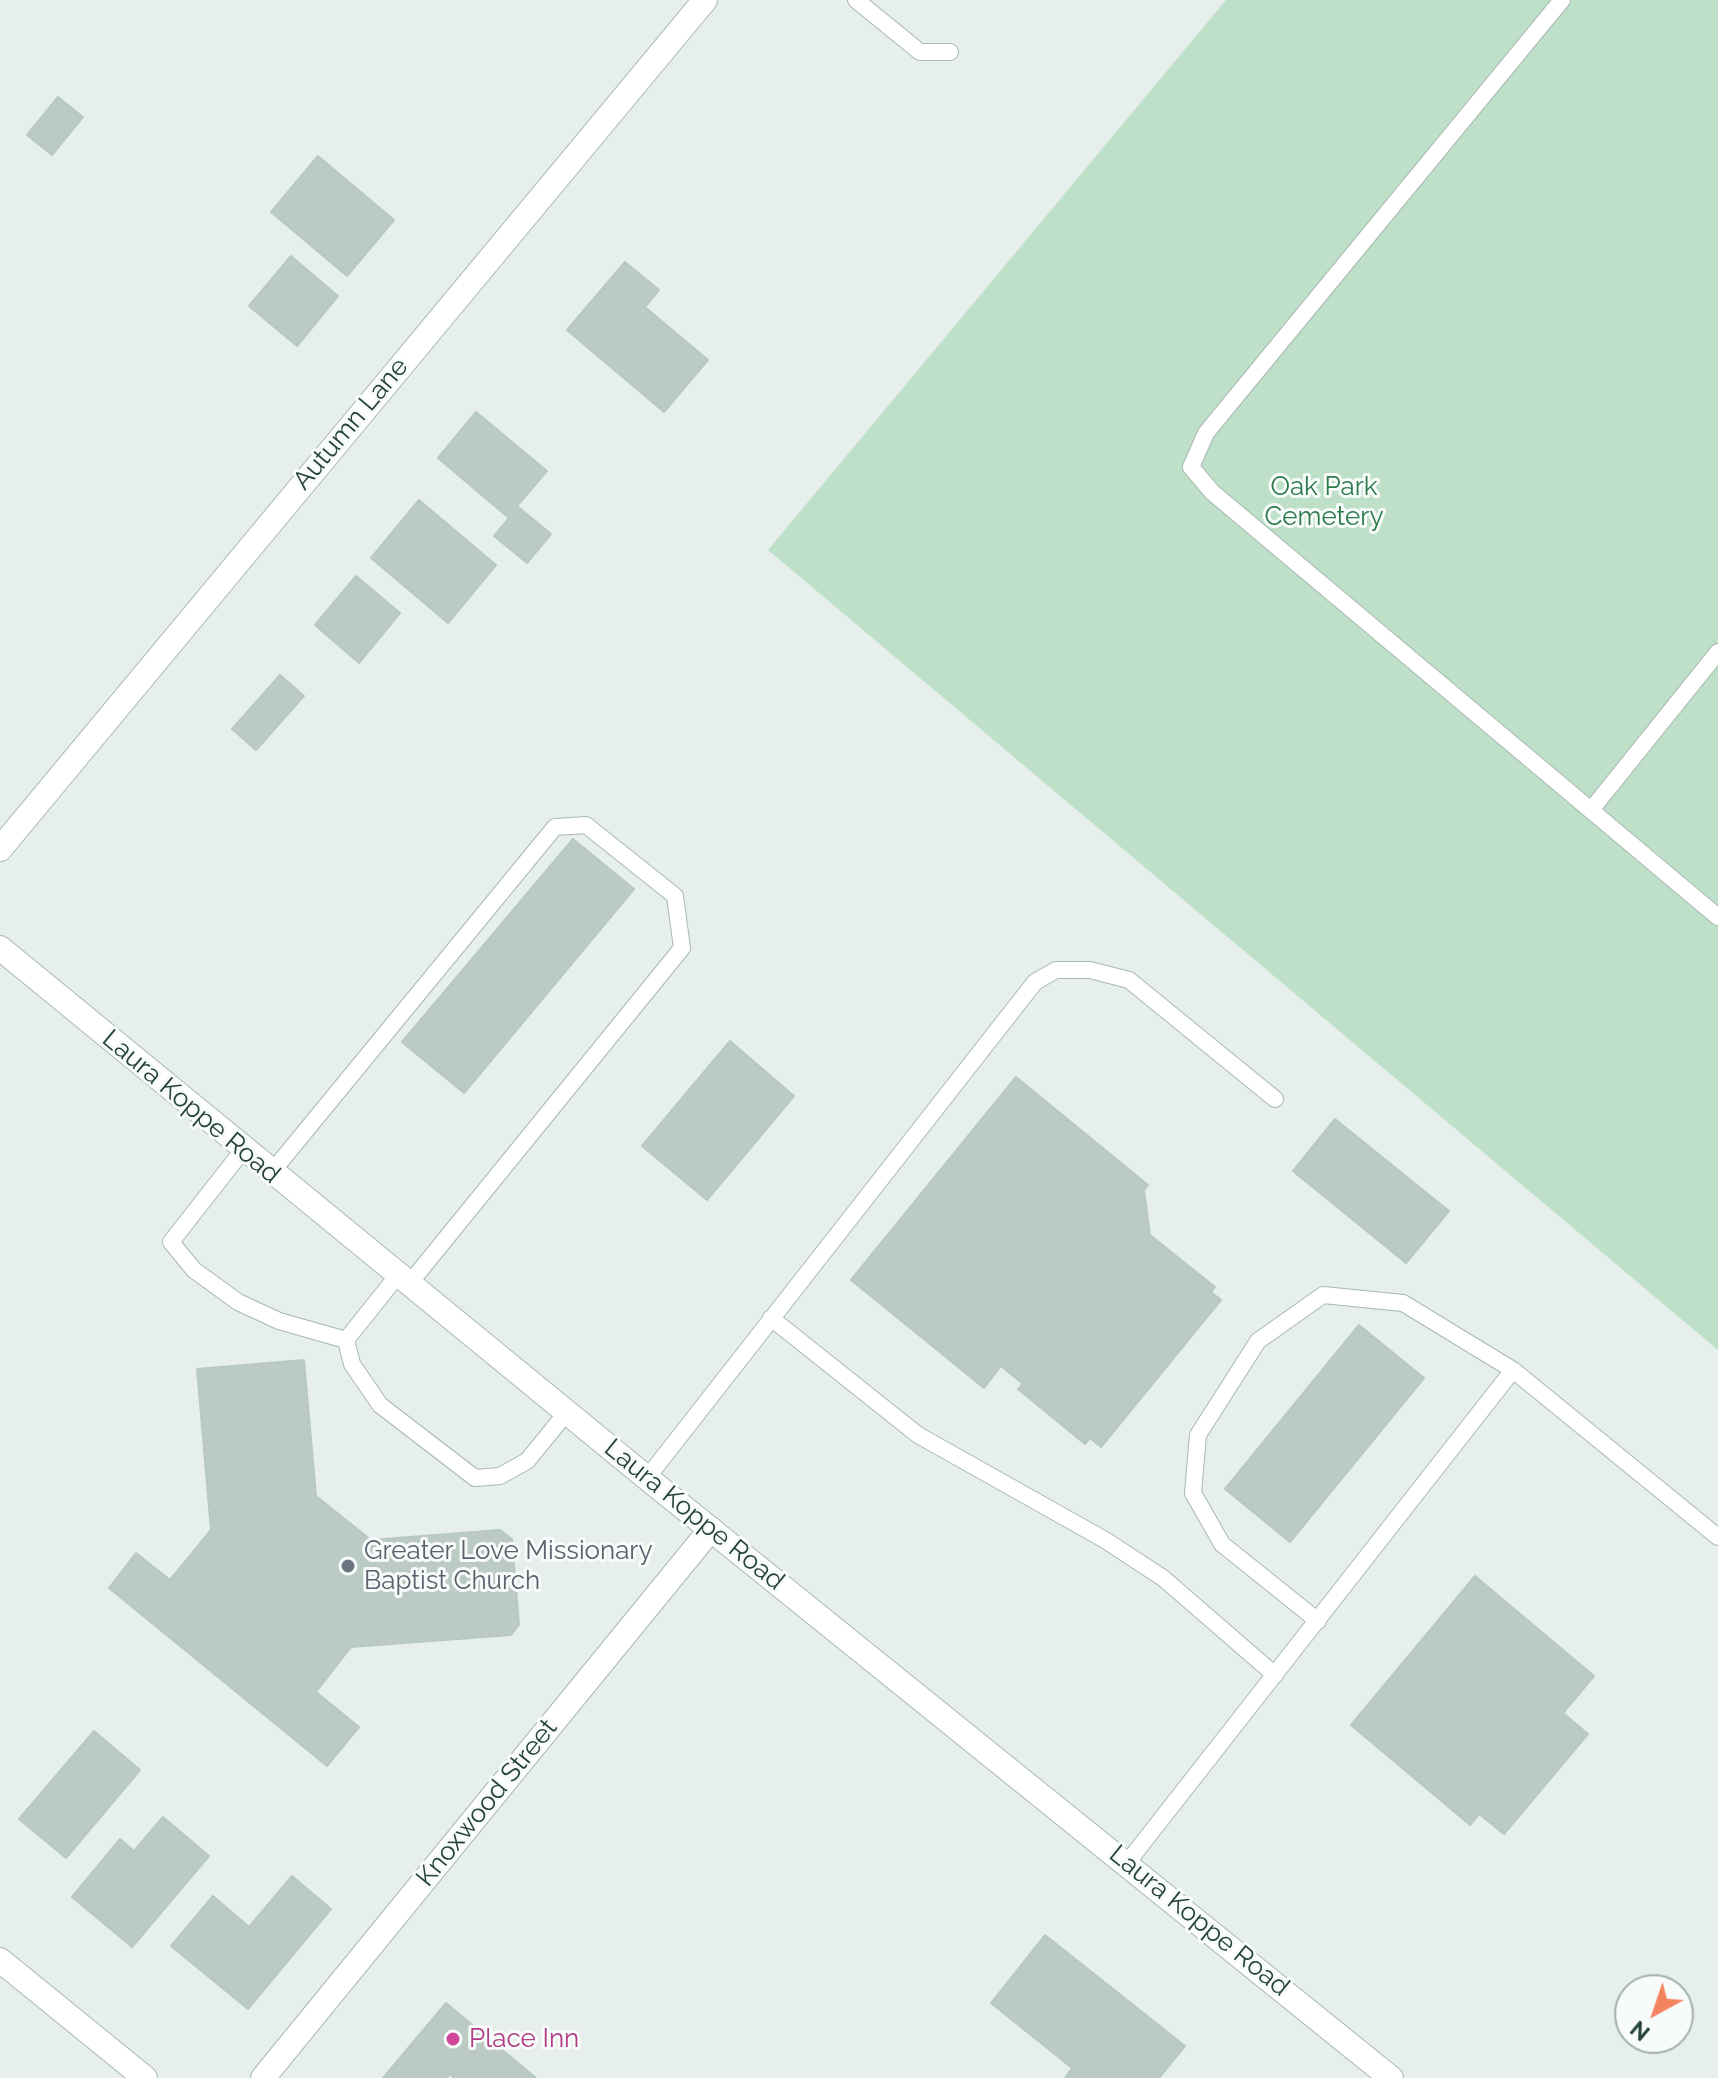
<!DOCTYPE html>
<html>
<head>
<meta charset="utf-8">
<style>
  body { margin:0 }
  #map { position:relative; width:1718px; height:2078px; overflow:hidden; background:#e6efeb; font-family:Raleway,sans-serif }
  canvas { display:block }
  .north { position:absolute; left:1614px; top:1974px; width:80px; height:80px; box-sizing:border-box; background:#f7fbf9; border:2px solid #a3b1ad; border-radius:50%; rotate:220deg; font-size:22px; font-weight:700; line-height:32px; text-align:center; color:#24423a }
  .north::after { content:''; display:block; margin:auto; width:28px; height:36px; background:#f4845f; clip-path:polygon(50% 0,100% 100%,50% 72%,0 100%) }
</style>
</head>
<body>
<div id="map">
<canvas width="1718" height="2078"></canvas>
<div class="north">N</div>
</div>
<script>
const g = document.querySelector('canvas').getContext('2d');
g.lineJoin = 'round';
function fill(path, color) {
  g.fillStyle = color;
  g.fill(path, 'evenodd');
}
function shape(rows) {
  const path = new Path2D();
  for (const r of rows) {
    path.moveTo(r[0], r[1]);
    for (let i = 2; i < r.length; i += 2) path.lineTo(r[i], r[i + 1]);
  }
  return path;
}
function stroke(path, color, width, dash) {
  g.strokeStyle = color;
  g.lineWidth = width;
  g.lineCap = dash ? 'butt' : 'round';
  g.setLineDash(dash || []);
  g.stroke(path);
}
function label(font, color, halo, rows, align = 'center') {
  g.font = font + ' Raleway,sans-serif';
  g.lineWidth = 6;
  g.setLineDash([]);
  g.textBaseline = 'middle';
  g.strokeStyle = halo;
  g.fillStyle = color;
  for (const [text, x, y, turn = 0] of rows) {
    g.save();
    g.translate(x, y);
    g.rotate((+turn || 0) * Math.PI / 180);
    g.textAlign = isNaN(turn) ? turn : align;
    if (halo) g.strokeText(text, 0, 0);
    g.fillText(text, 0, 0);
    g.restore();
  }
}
fill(shape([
  [1226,0,1718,0,1718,1350,768,550]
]), '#bfe0c8');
const building = shape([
  [58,97,83,117,52,155,27,135,58,97],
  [318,156,394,220,347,276,271,212,318,156],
  [291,256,338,296,297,346,249,306,291,256],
  [625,262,659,290,645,307,708,360,664,412,567,330,625,262],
  [476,412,547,471,517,506,551,534,527,563,494,536,509,518,438,458,476,412],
  [419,500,496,565,448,623,371,558,419,500],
  [356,576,400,613,359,663,315,625,356,576],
  [280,675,304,696,256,750,232,729,280,675],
  [573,839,634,889,464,1093,402,1042,573,839],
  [730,1041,794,1096,707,1200,642,1146,730,1041],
  [1016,1077,1148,1185,1144,1190,1150,1235,1215,1287,1211,1292,1221,1300,1101,1447,1090,1438,1085,1444,1018,1389,1023,1384,1001,1366,984,1388,851,1280,1016,1077],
  [1335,1119,1449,1211,1406,1263,1293,1171,1335,1119],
  [1359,1325,1424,1378,1290,1542,1225,1489,1359,1325],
  [304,1360,316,1496,371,1540,500,1530,512,1539,519,1625,511,1635,351,1647,316,1692,359,1727,327,1766,109,1588,136,1553,170,1580,211,1530,197,1369,304,1360],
  [1475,1576,1594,1676,1563,1713,1588,1734,1504,1834,1479,1814,1470,1825,1351,1725,1475,1576],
  [94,1731,140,1770,66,1858,19,1819,94,1731],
  [163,1817,209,1856,132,1947,72,1897,120,1839,134,1851,163,1817],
  [292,1876,331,1909,248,2009,171,1946,213,1896,249,1927,292,1876],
  [1045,1935,1185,2046,1159,2078,1065,2078,1072,2068,991,2003,1045,1935],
  [446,2003,536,2078,454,2078,450,2074,447,2078,383,2078,446,2003]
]);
fill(building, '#bbcac4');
stroke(building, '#b8c9c2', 2);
const service = shape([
  [856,0,920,52,950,52],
  [1562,0,1206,433,1191,467,1212,492,1718,917],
  [1591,810,1718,652],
  [243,1150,171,1242,194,1270,238,1302,279,1321,346,1340],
  [271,1173,555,827,586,825,675,896,682,948,409,1284],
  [398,1275,346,1340,352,1364,380,1405,475,1478,500,1476,527,1461,567,1412],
  [771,1318,918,1435,1105,1540,1163,1578,1275,1675],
  [647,1478,1035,982,1056,970,1090,970,1129,980,1275,1099],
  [1318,1621,1222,1544,1193,1493,1198,1435,1258,1341,1323,1295,1403,1303,1513,1370],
  [1127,1863,1513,1370,1718,1537]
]);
const minor = shape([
  [0,849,705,0],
  [0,1960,145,2078],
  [263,2078,711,1529]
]);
const tertiary = shape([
  [0,948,647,1478,1391,2078]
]);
stroke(service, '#a8b8b2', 18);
stroke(minor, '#a8b8b2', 26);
stroke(tertiary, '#a8b8b2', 26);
stroke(service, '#fff', 16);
stroke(minor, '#fff', 24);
stroke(tertiary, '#fff', 24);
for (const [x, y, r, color] of [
  [348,1566,8,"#6b7280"],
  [453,2039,8,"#d1479c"]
]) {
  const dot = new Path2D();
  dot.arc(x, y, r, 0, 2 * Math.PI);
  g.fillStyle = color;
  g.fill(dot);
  stroke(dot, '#f7fbf9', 3);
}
label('26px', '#24423a', '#f7fbf9', [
  ["Autumn Lane",351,424,-50],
  ["Laura Koppe Road",191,1107,40],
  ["Laura Koppe Road",694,1515,39],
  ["Knoxwood Street",487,1803,-51],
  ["Laura Koppe Road",1199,1921,39]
]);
label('26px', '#2d7a4b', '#f7fbf9', [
  ["Oak Park",1324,487],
  ["Cemetery",1324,517]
]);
label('26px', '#5b616d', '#f7fbf9', [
  ["Greater Love Missionary",364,1551],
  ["Baptist Church",364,1581]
], 'left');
label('26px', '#b23c85', '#f7fbf9', [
  ["Place Inn",469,2039]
], 'left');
</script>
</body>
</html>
